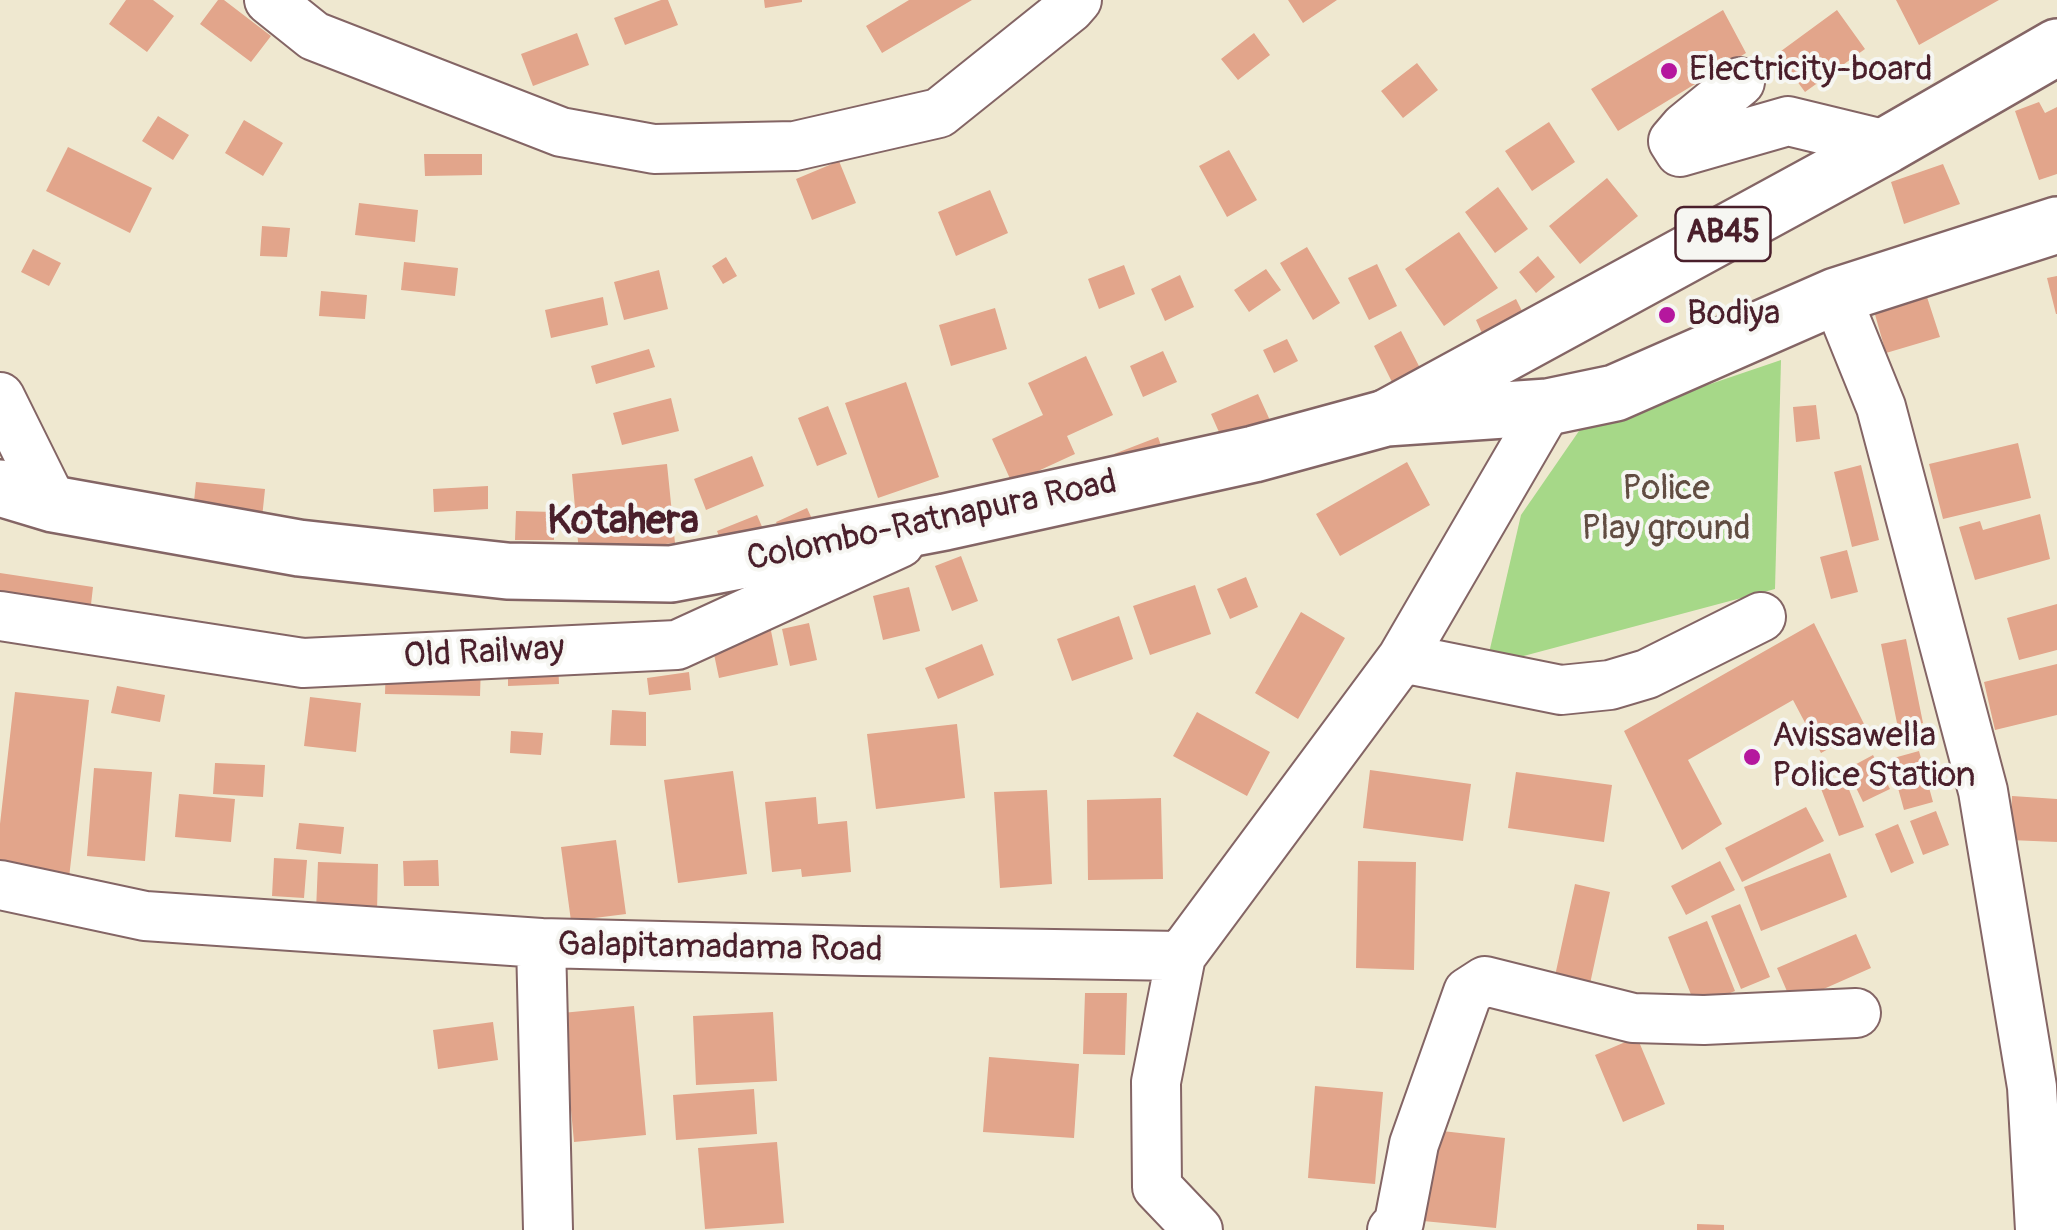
<!DOCTYPE html>
<html>
<head>
<meta charset="utf-8">
<style>
  body { margin:0 }
  canvas { display:block; background:#efe8d0 }
</style>
</head>
<body>
<canvas width="2057" height="1230"></canvas>
<script>
const g = document.querySelector('canvas').getContext('2d');
g.lineJoin = 'round';
function fill(path, color) {
  g.fillStyle = color;
  g.fill(path, 'evenodd');
}
function shape(rows) {
  const path = new Path2D();
  for (const r of rows) {
    path.moveTo(r[0], r[1]);
    for (let i = 2; i < r.length; i += 2) path.lineTo(r[i], r[i + 1]);
  }
  return path;
}
function stroke(path, color, width, dash) {
  g.strokeStyle = color;
  g.lineWidth = width;
  g.lineCap = dash ? 'butt' : 'round';
  g.setLineDash(dash || []);
  g.stroke(path);
}
function label(font, color, halo, rows, align = 'center') {
  g.font = font + ' Pangolin,sans-serif';
  g.lineWidth = 8;
  g.setLineDash([]);
  g.textBaseline = 'middle';
  g.strokeStyle = halo;
  g.fillStyle = color;
  for (const [text, x, y, turn = 0] of rows) {
    g.save();
    g.translate(x, y);
    g.rotate((+turn || 0) * Math.PI / 180);
    g.textAlign = isNaN(turn) ? turn : align;
    if (halo) g.strokeText(text, 0, 0);
    g.fillText(text, 0, 0);
    g.restore();
  }
}
fill(shape([
  [1781,360,1775,589,1486,666,1521,515,1581,428]
]), '#a6d888');
fill(shape([
  [126,0,153,0,174,16,147,52,109,24],
  [218,0,224,0,271,36,251,62,200,24],
  [661,0,668,0,678,25,625,45,614,18],
  [764,0,802,0,802,2,765,8],
  [909,0,972,0,882,53,866,26],
  [1288,0,1337,0,1303,23],
  [1896,0,1999,0,1919,45],
  [1723,10,1746,53,1618,131,1591,89],
  [1837,10,1865,49,1805,92,1777,54],
  [577,33,589,65,533,86,521,54],
  [1254,33,1270,55,1238,80,1221,59],
  [1417,63,1438,90,1403,118,1381,91],
  [2039,102,2045,113,2057,107,2057,174,2039,180,2015,111],
  [158,116,189,135,173,160,142,141],
  [244,120,283,143,263,176,225,153],
  [1549,122,1575,162,1532,191,1505,151],
  [68,147,152,188,130,233,46,191],
  [1229,150,1257,200,1227,217,1199,166],
  [424,154,482,154,482,175,425,176],
  [839,161,856,203,812,220,796,179],
  [1943,164,1960,204,1904,224,1891,182],
  [1607,178,1638,216,1580,264,1549,226],
  [1498,187,1528,229,1495,253,1465,212],
  [990,190,1008,233,956,256,938,212],
  [359,203,418,210,415,242,355,235],
  [262,226,290,228,287,257,260,256],
  [1459,232,1498,288,1444,326,1405,269],
  [1307,247,1340,303,1313,320,1280,263],
  [33,249,61,263,49,286,21,272],
  [1538,256,1555,277,1536,293,1519,272],
  [726,257,737,276,723,284,712,266],
  [404,262,458,268,455,296,401,290],
  [1377,264,1397,306,1369,320,1348,278],
  [1124,265,1135,294,1099,309,1088,279],
  [1266,269,1281,290,1249,312,1234,290],
  [659,270,668,309,624,320,614,282],
  [1180,275,1194,307,1165,321,1151,289],
  [2057,276,2057,314,2056,314,2047,278],
  [321,291,367,295,365,319,319,316],
  [1926,294,1940,337,1886,353,1874,311],
  [603,297,608,325,551,338,545,310],
  [1516,299,1527,321,1486,342,1476,320],
  [995,308,1007,349,951,366,939,325],
  [1401,331,1420,368,1392,382,1374,346],
  [1287,339,1298,361,1274,373,1263,350],
  [649,349,655,367,596,384,591,366],
  [1163,351,1177,382,1143,397,1130,366],
  [1086,356,1113,415,1067,436,1075,454,1012,483,992,439,1043,415,1028,383],
  [906,382,939,477,878,498,845,403],
  [1258,394,1273,427,1226,448,1211,414],
  [671,398,679,431,622,445,613,413],
  [1816,405,1820,439,1796,442,1793,407],
  [828,406,847,454,817,466,798,418],
  [1158,437,1167,462,1124,479,1114,454],
  [2018,443,2031,498,1943,519,1929,464],
  [752,456,764,486,706,510,694,479],
  [1407,462,1430,505,1340,556,1316,514],
  [667,464,675,543,579,553,572,474],
  [1861,465,1879,540,1852,547,1834,472],
  [196,482,265,489,262,518,193,511],
  [488,486,488,509,434,512,433,489],
  [807,508,819,534,788,548,776,522],
  [516,511,554,512,554,540,515,540],
  [2040,514,2050,559,1975,580,1959,527,1980,521,1983,530],
  [757,515,769,543,728,559,717,531],
  [1847,550,1858,592,1831,599,1820,557],
  [961,556,978,601,952,611,935,566],
  [0,573,93,587,89,622,0,609],
  [1246,577,1258,607,1230,619,1217,589],
  [1195,585,1211,634,1150,655,1133,606],
  [909,587,920,631,883,640,873,596],
  [2057,604,2057,650,2019,660,2007,618],
  [1301,612,1345,638,1298,719,1255,693],
  [1119,616,1133,659,1072,681,1057,639],
  [809,623,817,660,790,666,782,629],
  [1814,623,1866,728,1821,753,1793,700,1688,760,1722,824,1682,850,1624,731],
  [770,626,778,665,719,678,711,640],
  [1906,639,1923,723,1898,728,1881,644],
  [982,644,994,675,938,699,925,668],
  [558,659,559,684,508,686,508,660],
  [386,661,481,664,480,696,385,694],
  [2057,664,2057,715,1995,730,1984,682],
  [689,672,691,690,649,695,647,678],
  [117,686,165,695,160,722,111,713],
  [15,692,89,700,69,878,0,870,0,824],
  [310,697,361,703,356,752,304,746],
  [612,710,646,712,646,746,610,745],
  [1197,712,1270,752,1247,796,1173,756],
  [957,724,965,798,876,809,867,734],
  [511,731,543,733,541,755,510,753],
  [1919,751,1933,802,1904,810,1890,759],
  [1873,755,1890,789,1863,802,1847,769],
  [215,763,265,765,263,797,213,794],
  [94,768,152,772,145,861,87,856],
  [1370,770,1471,784,1463,841,1363,828],
  [733,771,747,874,678,883,664,780],
  [1516,772,1612,785,1604,842,1508,828],
  [1844,777,1864,827,1839,836,1820,786],
  [1047,790,1052,884,1000,888,994,792],
  [179,794,235,799,231,842,175,837],
  [2012,796,2057,799,2057,842,2010,840],
  [816,797,818,824,847,821,851,872,802,877,801,869,772,872,765,802],
  [1161,798,1163,879,1088,880,1087,800],
  [1806,807,1824,841,1742,882,1725,848],
  [1936,811,1949,845,1923,855,1910,821],
  [299,823,344,827,341,854,296,849],
  [1898,824,1914,863,1891,873,1875,834],
  [616,840,626,914,571,921,561,847],
  [1830,853,1847,897,1761,931,1744,887],
  [274,858,307,860,304,898,272,896],
  [438,860,439,886,404,886,403,861],
  [1358,861,1416,862,1414,970,1356,968],
  [1720,861,1735,890,1686,915,1671,886],
  [318,862,378,864,377,913,316,911],
  [1575,884,1610,892,1588,993,1553,985],
  [1740,904,1770,977,1741,989,1711,916],
  [1707,921,1735,991,1696,1007,1668,937],
  [1856,934,1871,968,1792,1003,1777,968],
  [1085,993,1127,993,1125,1055,1083,1054],
  [634,1006,646,1135,574,1142,562,1013],
  [773,1012,777,1081,696,1085,693,1016],
  [493,1022,498,1060,438,1069,433,1030],
  [1637,1037,1665,1104,1623,1122,1595,1055],
  [989,1057,1079,1064,1074,1138,983,1132],
  [1315,1086,1383,1092,1375,1184,1308,1178],
  [754,1089,757,1134,676,1140,673,1095],
  [1433,1130,1505,1138,1496,1228,1423,1221],
  [777,1142,784,1223,705,1229,698,1148],
  [1697,1224,1724,1225,1724,1230,1697,1230]
]), '#e2a58b');
const minor = shape([
  [269,0,314,36,561,132,654,149,795,146,939,113,1070,8,1077,0],
  [1740,82,1685,127,1673,141,1680,152,1788,121,1887,145],
  [1836,296,1881,407,1983,791,2032,1087,2040,1230],
  [0,397,53,504],
  [0,616,303,663,677,645,900,543],
  [1402,658,1561,690,1610,685,1647,674,1761,617],
  [0,885,145,916,541,943],
  [548,1230,541,943,863,951,1181,956],
  [1198,1230,1157,1187,1156,1082,1181,956,1402,658,1548,407],
  [1392,1230,1399,1222,1414,1144,1468,992,1485,981,1633,1018,1704,1020,1856,1013]
]);
const major = shape([
  [1386,418,1887,145,2057,47]
]);
const highway = shape([
  [0,488,53,504,299,548,507,571,671,574,945,522,1254,454,1386,418,1548,407,1615,393,1836,296,2057,225]
]);
stroke(minor, '#846565', 52);
stroke(major, '#846565', 60);
stroke(highway, '#846565', 60);
stroke(minor, '#fff', 48);
stroke(major, '#fff', 55);
stroke(highway, '#fff', 55);
for (const [x, y, r, color] of [
  [1669,71,10,"#b5179e"],
  [1667,315,10,"#b5179e"],
  [1752,757,10,"#b5179e"]
]) {
  const dot = new Path2D();
  dot.arc(x, y, r, 0, 2 * Math.PI);
  g.fillStyle = color;
  g.fill(dot);
  stroke(dot, '#f6f6f2', 4);
}
for (const [x, y, w] of [
  [1723,234,95]
]) {
  const box = new Path2D();
  box.roundRect(x - w / 2, y - 27, w, 54, 8);
  g.fillStyle = '#f6f6f2';
  g.fill(box);
  stroke(box, '#4a1f2b', 2.5);
}
label('bold 32px', '#4a1f2b', null, [
  ["AB45",1723,234]
]);
label('35px', '#4a1f2b', '#f6f6f2', [
  ["Electricity-board",1689,71],
  ["Bodiya",1687,315],
  ["Avissawella",1772,737],
  ["Police Station",1772,777]
], 'left');
label('35px', '#614d42', '#f6f6f2', [
  ["Police",1666,490],
  ["Play ground",1666,530]
]);
label('35px', '#4a1f2b', '#f6f6f2', [
  ["Colombo-Ratnapura Road",932,522,-12],
  ["Old Railway",484,654,-3],
  ["Galapitamadama Road",720,949,1]
]);
label('bold 40px', '#4a1f2b', '#f6f6f2', [
  ["Kotahera",623,523]
]);
</script>
</body>
</html>
